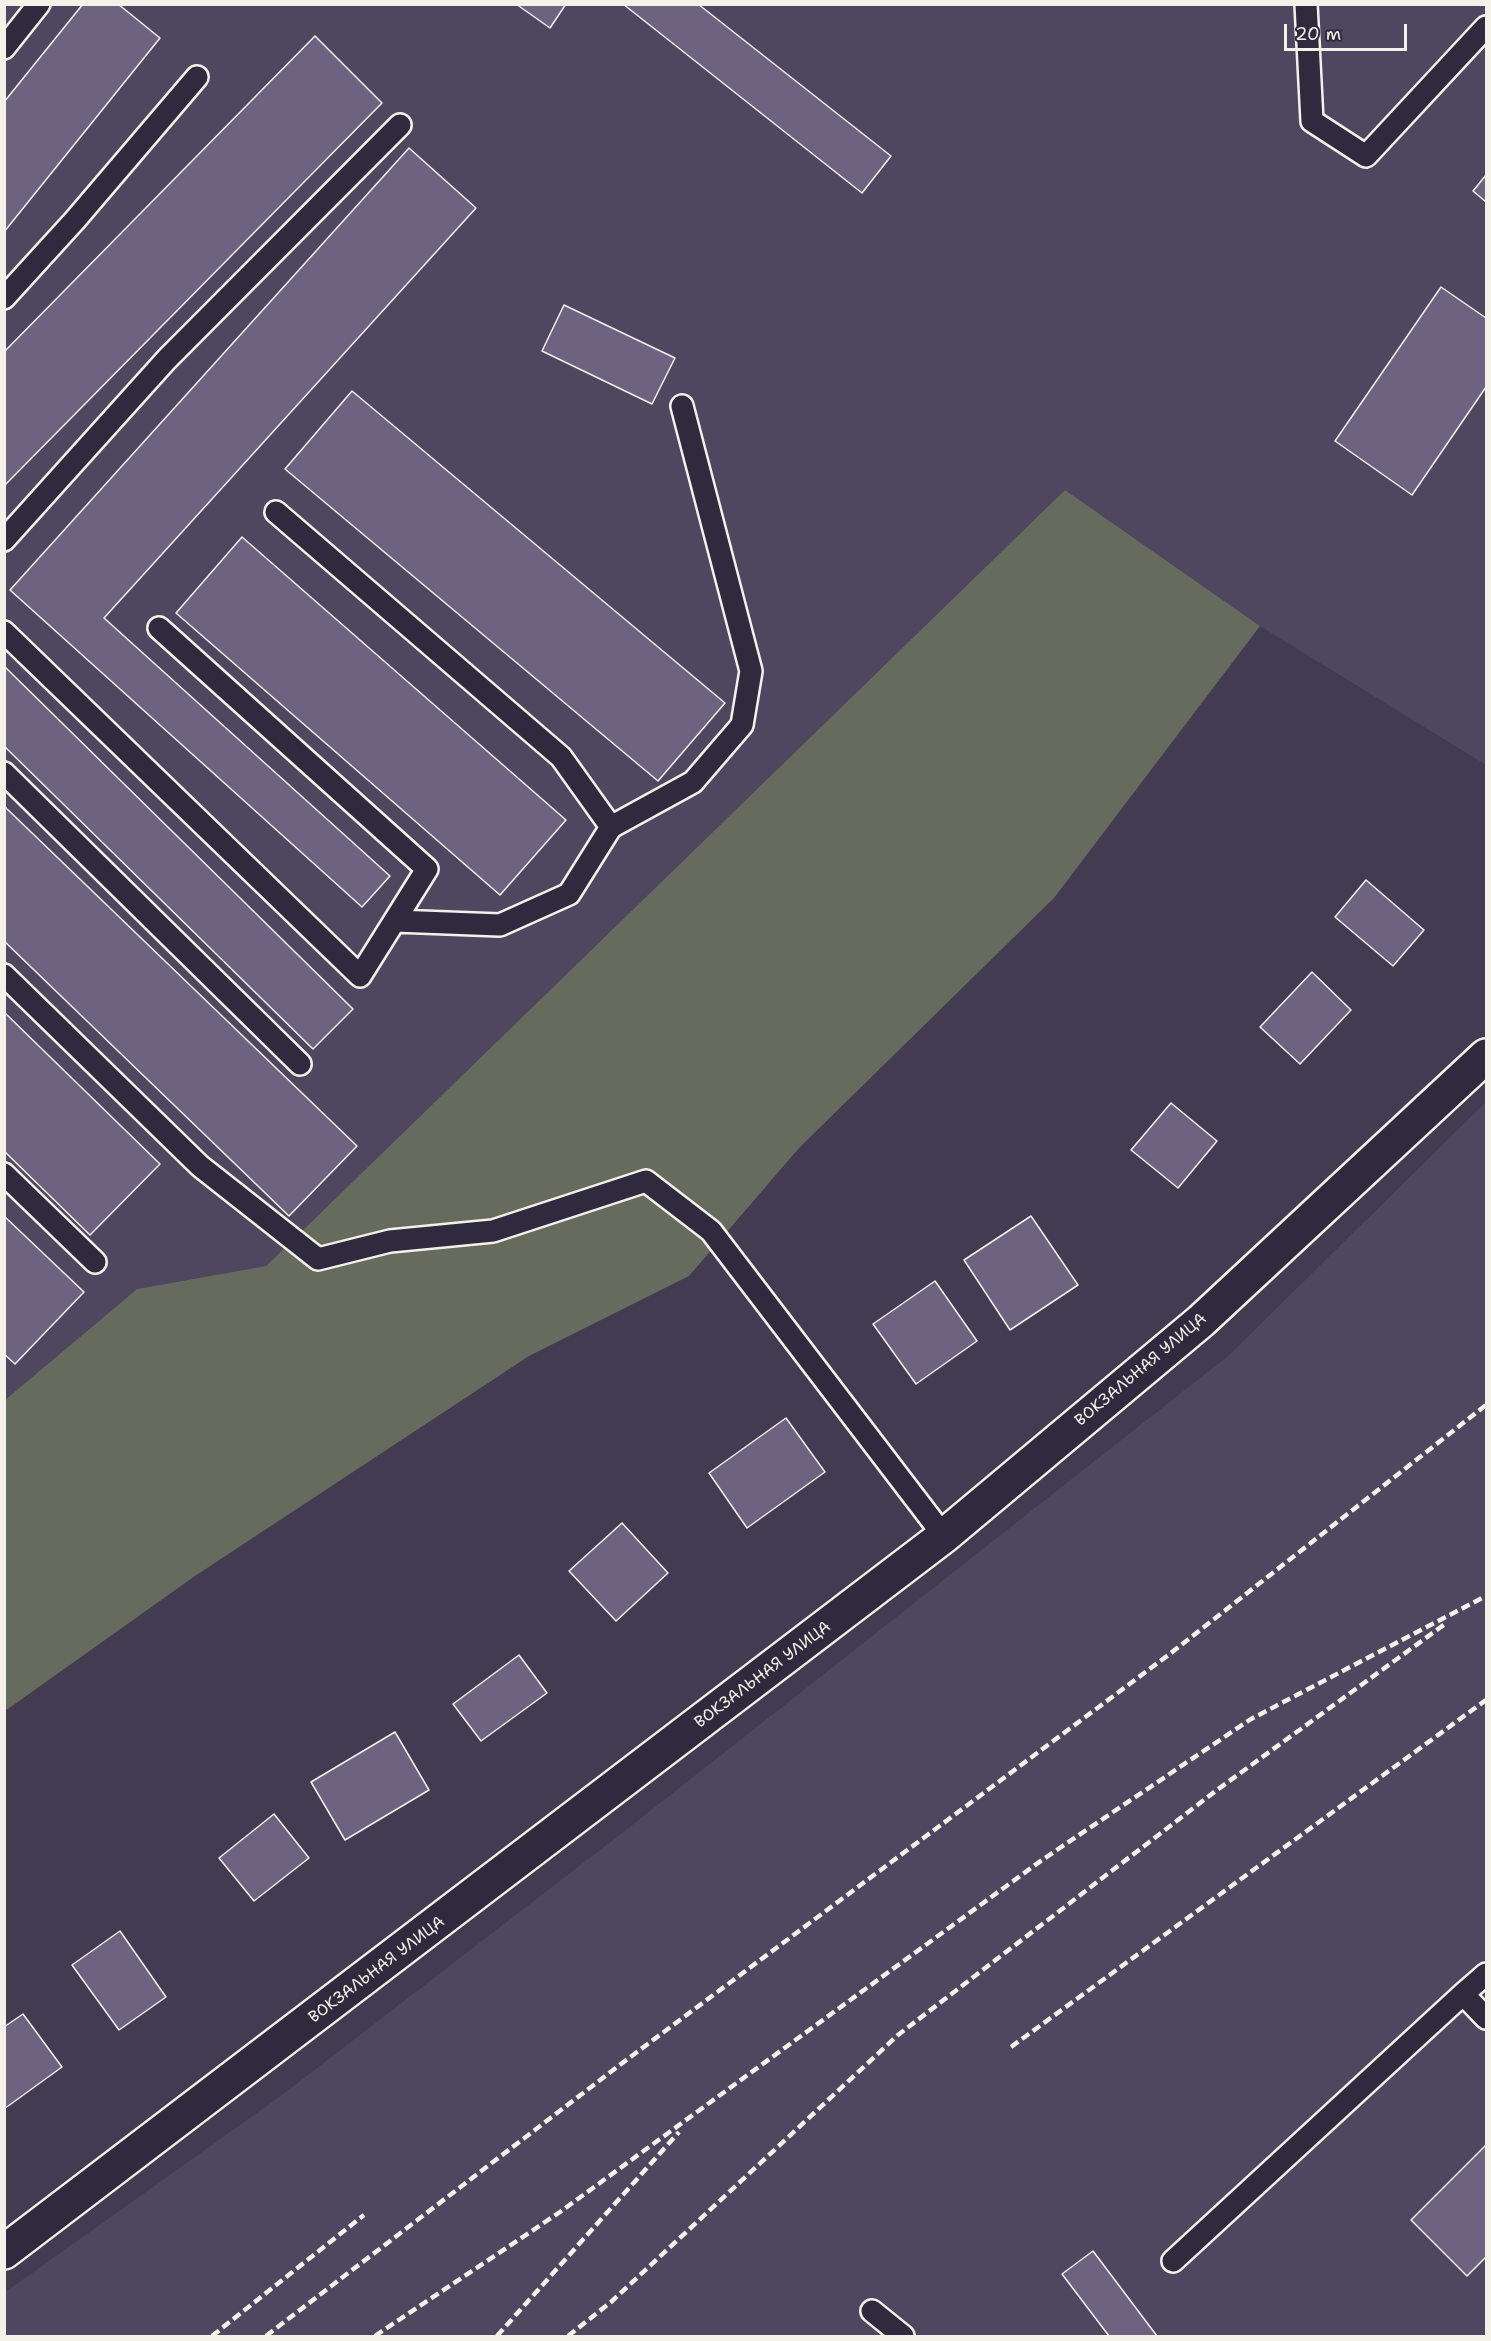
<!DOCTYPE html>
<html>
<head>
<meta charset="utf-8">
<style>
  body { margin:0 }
  #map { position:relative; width:1491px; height:2341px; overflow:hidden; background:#423b51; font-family:"Shantell Sans",sans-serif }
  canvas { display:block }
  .frame { position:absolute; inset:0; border:6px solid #f4f1e8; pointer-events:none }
  .scale { position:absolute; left:1284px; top:24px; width:123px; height:27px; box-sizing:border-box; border:3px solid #f4f1e8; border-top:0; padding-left:8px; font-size:18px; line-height:21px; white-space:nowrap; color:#f4f1e8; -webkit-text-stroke:4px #2f2a3d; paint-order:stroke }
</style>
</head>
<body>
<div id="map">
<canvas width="1491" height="2341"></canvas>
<div class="frame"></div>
<div class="scale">20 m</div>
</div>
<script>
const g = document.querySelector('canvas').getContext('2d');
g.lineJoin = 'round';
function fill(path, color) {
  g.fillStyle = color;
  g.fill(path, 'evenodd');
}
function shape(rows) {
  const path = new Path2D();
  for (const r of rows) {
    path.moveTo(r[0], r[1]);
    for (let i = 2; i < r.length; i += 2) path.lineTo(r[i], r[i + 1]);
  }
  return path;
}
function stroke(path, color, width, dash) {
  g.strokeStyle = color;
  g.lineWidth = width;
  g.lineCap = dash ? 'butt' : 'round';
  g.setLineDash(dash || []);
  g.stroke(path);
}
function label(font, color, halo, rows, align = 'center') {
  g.font = font + ' "Shantell Sans",sans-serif';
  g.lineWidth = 5;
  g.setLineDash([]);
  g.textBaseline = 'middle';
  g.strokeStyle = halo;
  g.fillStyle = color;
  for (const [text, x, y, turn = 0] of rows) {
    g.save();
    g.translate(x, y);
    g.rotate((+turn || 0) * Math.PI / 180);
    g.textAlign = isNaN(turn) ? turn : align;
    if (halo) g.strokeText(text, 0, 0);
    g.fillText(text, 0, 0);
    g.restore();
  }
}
fill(shape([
  [5,5,1486,5,1486,765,1260,626,1065,490,266,1266,137,1289,5,1400],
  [1486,1102,1486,2334,1484,2336,5,2336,4,2293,282,2095,622,1833,1228,1356]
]), '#4f475f');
fill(shape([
  [1065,490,1260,626,1054,898,799,1148,689,1276,529,1356,195,1576,5,1711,5,1400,137,1289,266,1266]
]), '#666b5e');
const building = shape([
  [83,4,118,4,160,38,4,232,4,102,83,4],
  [516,4,566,4,550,28,516,4],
  [623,4,698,4,891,156,862,193,623,4],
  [315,36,382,103,4,486,4,352,315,36],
  [409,148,476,208,104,618,390,876,362,907,10,590,409,148],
  [1486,175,1486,202,1473,191,1486,175],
  [1441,287,1486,318,1486,387,1412,495,1335,441,1441,287],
  [564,305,675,358,652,404,542,351,564,305],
  [352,391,725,703,658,781,285,469,352,391],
  [242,537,566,820,500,895,176,613,242,537],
  [4,666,353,1009,313,1049,4,746,4,666],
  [4,806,357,1146,289,1216,4,941,4,806],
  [1366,880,1424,930,1393,966,1335,917,1366,880],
  [1312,972,1351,1010,1300,1064,1260,1027,1312,972],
  [4,1012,160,1164,90,1235,4,1151,4,1012],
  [1171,1103,1217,1141,1178,1188,1131,1150,1171,1103],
  [4,1216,84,1292,15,1364,4,1354,4,1216],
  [1031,1216,1078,1285,1010,1330,964,1260,1031,1216],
  [935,1281,977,1341,916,1384,873,1324,935,1281],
  [786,1418,825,1472,747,1528,709,1473,786,1418],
  [622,1523,668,1573,616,1621,569,1571,622,1523],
  [519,1655,547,1693,481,1741,453,1704,519,1655],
  [395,1732,429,1790,345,1840,311,1782,395,1732],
  [274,1814,309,1858,254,1901,219,1858,274,1814],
  [120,1931,166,1997,119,2030,72,1965,120,1931],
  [23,2014,62,2067,4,2109,4,2027,23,2014],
  [1486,2145,1486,2257,1467,2276,1411,2220,1486,2145],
  [1093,2251,1157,2336,1109,2336,1062,2274,1093,2251]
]);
fill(building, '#6d6381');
stroke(building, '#f4f1e8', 1.5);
const service = shape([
  [1306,4,1312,121,1366,156,1486,27],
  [4,48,39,4],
  [4,298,75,220,197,77],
  [276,512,561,757,611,827,569,894,500,925,395,921],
  [4,540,167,359,400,125],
  [4,632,360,976,427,869,159,628],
  [4,773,300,1064],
  [611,827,693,782,742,725,751,671,682,406],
  [4,975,200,1166,318,1259,390,1241,493,1231,646,1181,711,1231,944,1536],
  [4,1174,95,1262],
  [1463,1994,1486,1974],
  [1173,2261,1463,1994,1486,2018],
  [872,2311,903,2336]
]);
const minor = shape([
  [4,2252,944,1536,1201,1321,1486,1056]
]);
stroke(service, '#f4f1e8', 26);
stroke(minor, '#f4f1e8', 38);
stroke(service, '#2f2a3d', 21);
stroke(minor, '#2f2a3d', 33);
stroke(shape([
  [1011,2047,1486,1700],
  [212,2336,364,2215],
  [266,2336,621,2064,1171,1653,1486,1405],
  [375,2336,560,2212,1042,1860,1251,1719,1482,1598],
  [497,2336,679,2132],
  [568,2336,611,2302,898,2035,1217,1790,1445,1624]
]), '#f4f1e8', 4.5, [9, 4.5]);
label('16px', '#f4f1e8', '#2f2a3d', [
  ["ВОКЗАЛЬНАЯ УЛИЦА",1141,1370,-40],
  ["ВОКЗАЛЬНАЯ УЛИЦА",763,1675,-37],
  ["ВОКЗАЛЬНАЯ УЛИЦА",377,1970,-37]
]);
</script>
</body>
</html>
